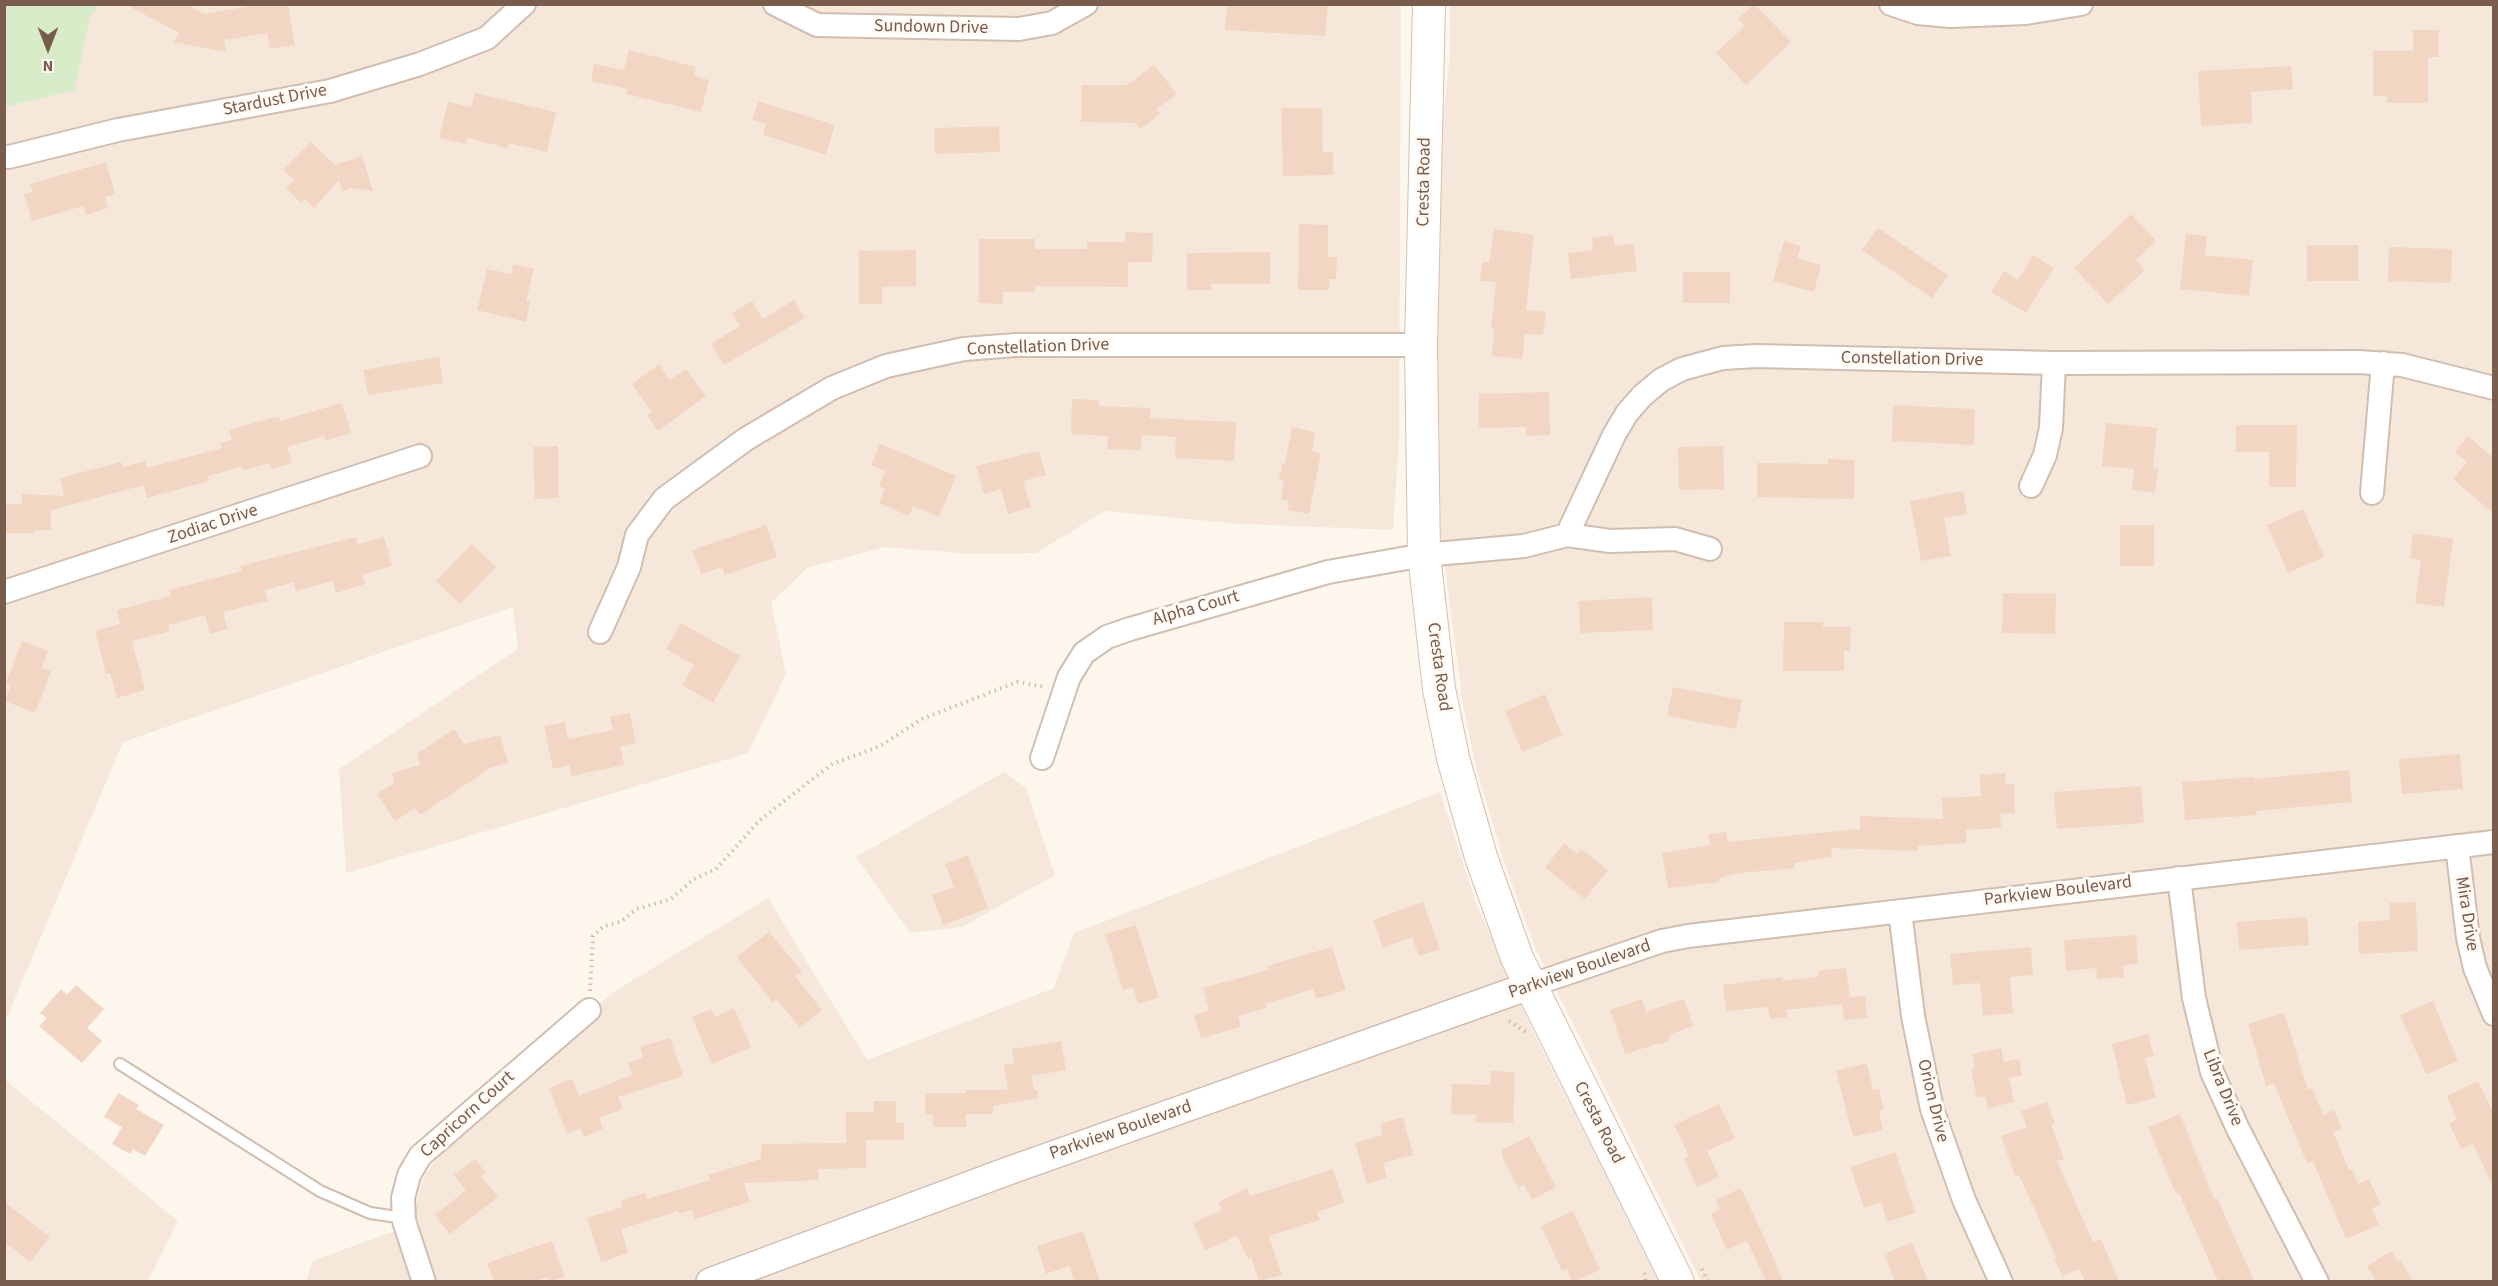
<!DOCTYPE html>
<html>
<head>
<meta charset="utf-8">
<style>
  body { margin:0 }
  #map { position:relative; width:2498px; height:1286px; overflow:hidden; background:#fdf6ec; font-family:"Source Sans 3",sans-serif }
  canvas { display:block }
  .frame { position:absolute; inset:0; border:6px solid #7a5c4d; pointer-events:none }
  .north { position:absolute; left:18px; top:18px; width:60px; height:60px; -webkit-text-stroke:4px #fffaf3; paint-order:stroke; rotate:180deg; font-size:16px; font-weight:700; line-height:24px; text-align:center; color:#7a5c4d }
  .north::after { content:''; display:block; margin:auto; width:21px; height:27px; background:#7a5c4d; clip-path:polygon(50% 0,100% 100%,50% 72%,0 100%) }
</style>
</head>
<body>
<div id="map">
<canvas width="2498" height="1286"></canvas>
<div class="frame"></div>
<div class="north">N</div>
</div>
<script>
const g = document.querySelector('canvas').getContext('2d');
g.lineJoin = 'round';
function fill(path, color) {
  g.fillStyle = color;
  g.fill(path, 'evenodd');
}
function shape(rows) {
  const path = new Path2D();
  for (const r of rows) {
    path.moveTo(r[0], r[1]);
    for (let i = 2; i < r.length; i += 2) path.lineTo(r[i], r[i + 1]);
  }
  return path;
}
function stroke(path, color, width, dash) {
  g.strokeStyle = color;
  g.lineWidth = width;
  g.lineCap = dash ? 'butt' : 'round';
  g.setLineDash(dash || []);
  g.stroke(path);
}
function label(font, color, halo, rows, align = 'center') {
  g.font = font + ' "Source Sans 3",sans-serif';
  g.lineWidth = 6;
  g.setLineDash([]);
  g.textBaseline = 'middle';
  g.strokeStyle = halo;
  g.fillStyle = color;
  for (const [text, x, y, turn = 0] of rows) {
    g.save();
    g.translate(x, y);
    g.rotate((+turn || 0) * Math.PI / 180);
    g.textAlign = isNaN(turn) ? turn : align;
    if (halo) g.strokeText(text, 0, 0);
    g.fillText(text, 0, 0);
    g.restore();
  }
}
fill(shape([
  [99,5,1401,5,1399,439,1393,530,1240,524,1105,511,1036,553,972,554,885,547,807,568,771,603,786,674,748,753,346,873,339,769,518,649,513,607,123,742,5,1022,5,107,75,90,90,17],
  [1450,5,2493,5,2493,1281,1701,1281,1535,947,1505,864,1477,771,1463,704,1440,529,1436,361,1437,176,1450,54],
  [1004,772,1026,788,1055,875,962,927,910,933,856,857],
  [1440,792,1476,903,1533,1031,1659,1281,306,1282,312,1261,414,1224,414,1212,423,1178,443,1151,612,993,768,898,867,1060,1054,988,1074,933],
  [4,1079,178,1221,148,1281,5,1281]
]), '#f5e8da');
fill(shape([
  [4,5,99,5,90,17,75,90,5,107]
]), '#d8ecc9');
fill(shape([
  [125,4,187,4,204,14,262,4,288,4,295,45,270,49,267,33,224,40,226,52,174,42,179,33],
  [1227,4,1328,4,1325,36,1225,30],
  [1754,4,1791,42,1746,85,1716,53,1745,26,1738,19],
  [2413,30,2439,30,2439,57,2428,57,2428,103,2387,103,2387,96,2373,96,2373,51,2413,51],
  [629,50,696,67,694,76,709,80,701,112,626,94,627,89,591,81,594,64,624,70],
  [1154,65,1177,94,1156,109,1160,114,1140,129,1135,123,1081,122,1081,85,1127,85],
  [2291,66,2293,89,2251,92,2252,123,2201,126,2198,71],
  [475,93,556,112,547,152,509,143,508,148,467,138,466,144,439,138,448,102,471,107],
  [758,101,835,125,826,155,763,135,766,124,752,120],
  [1281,108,1322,108,1323,152,1333,152,1333,175,1283,176],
  [999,126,1000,152,935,154,935,128],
  [311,142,335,165,362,156,373,191,351,188,343,191,339,180,314,208,305,199,301,203,286,188,294,180,283,170],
  [106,162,115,194,105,197,108,208,86,215,83,206,32,221,24,194,33,192,30,184],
  [2131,214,2156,241,2136,260,2145,270,2108,304,2074,268],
  [1299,224,1328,225,1328,257,1337,257,1336,279,1329,279,1329,290,1298,290],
  [1878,228,1948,275,1932,298,1862,250],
  [1494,229,1534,235,1526,310,1546,312,1543,335,1525,334,1522,359,1492,356,1494,329,1491,329,1496,282,1480,281,1482,262,1489,262],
  [1125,232,1153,233,1152,262,1128,262,1128,287,1035,286,1035,292,1003,292,1003,304,979,303,979,239,1035,239,1035,249,1087,249,1087,242,1125,242],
  [2186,234,2207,236,2205,255,2253,260,2249,296,2180,289],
  [1613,235,1615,246,1633,243,1637,271,1571,279,1568,253,1593,250,1592,238],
  [1784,241,1801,246,1797,258,1821,265,1814,292,1773,281],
  [2307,245,2358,245,2358,281,2307,281],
  [2389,247,2452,249,2451,283,2388,281],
  [916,250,916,286,882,287,882,304,859,304,859,251],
  [1270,252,1270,284,1211,284,1211,290,1187,290,1187,253],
  [2033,255,2054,268,2026,313,1991,292,2004,271,2018,280],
  [513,264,534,269,526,301,530,302,526,322,477,310,487,269,511,274],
  [1683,272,1730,272,1730,303,1683,303],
  [794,300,805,318,724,365,711,344,740,326,732,313,752,301,763,319],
  [439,357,443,383,368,395,363,370],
  [659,364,670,380,686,369,706,396,658,431,647,415,652,412,632,384],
  [1549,392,1550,435,1526,436,1526,427,1479,428,1479,394],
  [1072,399,1099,400,1099,406,1151,408,1150,418,1236,422,1234,461,1175,458,1176,437,1142,435,1141,450,1107,449,1108,436,1071,434],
  [342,403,351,433,325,441,324,436,287,447,292,463,271,469,269,463,243,471,241,467,208,476,209,481,147,498,144,485,51,510,51,530,35,530,35,533,4,533,4,504,22,504,22,494,64,496,60,478,121,462,123,467,145,461,147,468,222,448,221,443,232,440,229,430,279,416,280,421],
  [1893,405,1975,409,1974,445,1892,441],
  [2106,423,2157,428,2153,468,2158,469,2155,493,2132,490,2134,469,2102,466],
  [2236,425,2297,425,2296,487,2269,487,2269,452,2236,452],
  [1292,427,1315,432,1312,451,1321,453,1309,514,1288,510,1289,501,1281,500,1284,481,1279,480,1282,463,1285,464],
  [2468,436,2493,458,2493,513,2453,479,2467,462,2455,452],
  [880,444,956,476,939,517,913,506,909,516,879,503,885,489,879,486,885,471,871,465],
  [558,446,559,498,535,499,533,447],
  [1723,446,1724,489,1679,490,1678,447],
  [1039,451,1046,475,1023,481,1031,507,1008,514,1001,489,984,494,976,466],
  [1828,459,1855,460,1854,499,1757,497,1757,463,1828,464],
  [1963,491,1967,514,1944,518,1951,556,1921,561,1910,501],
  [2303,509,2324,557,2288,573,2267,525],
  [766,525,777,557,725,575,722,567,701,574,692,550],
  [2120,525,2154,525,2154,566,2120,566],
  [2413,533,2453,539,2444,607,2415,603,2421,560,2410,558],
  [356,537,358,544,384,537,392,566,362,575,365,584,336,593,333,581,296,591,294,582,265,590,268,601,223,612,227,629,210,634,205,615,168,625,170,631,132,641,145,690,117,698,110,673,106,674,95,631,120,624,117,610,171,596,169,590,242,571,240,566],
  [472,544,496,567,460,604,436,581],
  [2003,593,2056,594,2055,634,2002,633],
  [1652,597,1653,630,1580,633,1579,601],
  [1784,622,1823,622,1823,627,1851,627,1850,651,1844,651,1844,671,1783,671],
  [681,623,740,656,713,703,682,685,694,665,666,649],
  [22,641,48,651,42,668,51,671,35,713,5,701,11,685,6,683],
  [1673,687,1742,700,1736,729,1667,716],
  [1545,694,1562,735,1522,752,1505,711],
  [630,713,636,743,620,746,624,765,571,776,569,765,553,769,544,726,565,722,568,739,613,730,610,717],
  [454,729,464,744,500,735,508,763,492,767,420,815,415,808,395,821,377,794,394,783,392,773,420,765,417,754],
  [2460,754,2463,789,2402,794,2399,759],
  [2349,770,2352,802,2256,811,2257,815,2185,820,2182,782,2254,777,2254,779],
  [2005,773,2006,785,2014,784,2015,813,2000,814,2001,828,1966,830,1966,843,1918,846,1918,851,1831,848,1832,857,1794,863,1795,868,1740,873,1719,878,1719,882,1668,888,1662,853,1710,845,1708,835,1726,832,1728,842,1735,841,1860,829,1860,816,1943,819,1942,798,1981,796,1980,775],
  [2141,786,2144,823,2057,829,2054,792],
  [1564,843,1578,854,1581,849,1608,870,1585,899,1545,868],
  [968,855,988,908,943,925,932,895,954,887,945,864],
  [1423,902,1440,949,1419,956,1412,937,1383,948,1373,920],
  [2416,902,2418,951,2359,954,2358,922,2390,920,2389,903],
  [2307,917,2309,945,2239,950,2237,922],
  [1136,925,1159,998,1138,1004,1133,987,1123,990,1105,934],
  [769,932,802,971,795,976,822,1010,800,1028,776,999,773,1003,737,957],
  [2136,935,2138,964,2123,965,2124,977,2097,979,2096,968,2066,971,2064,940],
  [1332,947,1346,990,1316,999,1313,989,1265,1004,1266,1008,1238,1016,1241,1027,1201,1038,1194,1015,1209,1010,1203,988,1269,970,1267,966],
  [2031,947,2033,975,2010,977,2013,1013,1983,1016,1980,983,1953,985,1950,954],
  [1846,968,1850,997,1865,996,1867,1018,1844,1020,1842,1004,1786,1010,1787,1017,1770,1019,1768,1007,1726,1011,1723,985,1782,977,1783,981,1818,977,1818,971],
  [76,985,104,1009,87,1028,102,1041,82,1063,39,1026,47,1018,40,1013,61,989,67,995],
  [1642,999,1646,1012,1684,999,1693,1026,1671,1034,1667,1042,1661,1045,1657,1044,1625,1054,1610,1010],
  [2433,1001,2458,1061,2426,1074,2400,1015],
  [734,1008,751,1047,712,1064,692,1017,711,1009,715,1017],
  [2284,1013,2308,1090,2312,1088,2323,1115,2334,1110,2342,1129,2333,1132,2349,1170,2352,1169,2358,1184,2369,1179,2381,1205,2372,1208,2379,1225,2346,1239,2313,1161,2307,1163,2274,1083,2266,1086,2248,1024],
  [2148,1034,2154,1056,2145,1058,2156,1098,2127,1105,2112,1044],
  [670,1038,683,1076,618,1097,623,1109,599,1118,603,1129,584,1137,581,1128,567,1134,549,1088,572,1079,579,1096,632,1075,628,1063,643,1058,640,1047],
  [1061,1041,1066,1070,1031,1076,1034,1090,1037,1090,1038,1098,993,1106,993,1114,966,1114,966,1127,933,1127,933,1115,925,1115,925,1093,966,1093,966,1090,1008,1090,1004,1065,1014,1063,1012,1049],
  [2001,1048,2004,1062,2019,1059,2022,1075,2009,1078,2014,1102,1988,1108,1985,1096,1977,1098,1971,1069,1975,1068,1972,1054],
  [1867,1063,1873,1090,1879,1089,1884,1110,1879,1111,1883,1130,1853,1137,1836,1071],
  [1491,1071,1515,1072,1513,1123,1475,1122,1476,1115,1451,1114,1452,1084,1490,1085],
  [2478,1081,2493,1112,2493,1186,2473,1144,2461,1149,2449,1123,2457,1119,2447,1096],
  [118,1093,139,1105,136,1109,164,1125,145,1156,133,1149,130,1154,112,1144,122,1127,104,1117],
  [874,1101,896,1101,896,1123,904,1123,904,1140,866,1140,866,1168,818,1169,819,1180,744,1183,750,1202,695,1219,692,1210,679,1214,678,1211,621,1229,628,1253,601,1262,587,1218,623,1207,621,1200,645,1193,647,1199,710,1180,708,1175,761,1159,761,1144,846,1143,846,1112,874,1112],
  [2047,1102,2055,1123,2051,1124,2064,1159,2057,1161,2093,1242,2101,1239,2119,1281,2085,1281,2079,1269,2062,1276,2054,1258,2056,1257,2019,1175,2015,1176,2001,1136,2027,1127,2021,1111],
  [1719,1104,1735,1138,1707,1151,1719,1177,1697,1187,1684,1158,1689,1156,1674,1125],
  [2180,1114,2214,1199,2217,1198,2254,1281,2218,1281,2179,1193,2176,1194,2148,1127],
  [1403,1117,1413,1155,1383,1163,1387,1178,1367,1184,1355,1143,1383,1135,1380,1124],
  [1529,1136,1556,1187,1532,1200,1524,1185,1518,1188,1502,1156,1502,1150],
  [1895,1152,1915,1213,1887,1222,1881,1202,1864,1208,1850,1167],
  [475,1159,486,1173,481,1176,498,1197,450,1234,435,1215,466,1190,454,1175],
  [1333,1169,1344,1203,1317,1212,1320,1220,1269,1236,1282,1275,1259,1281,1251,1257,1248,1259,1237,1236,1205,1250,1193,1223,1222,1210,1218,1202,1247,1188,1250,1196],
  [1741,1188,1770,1250,1783,1281,1766,1281,1747,1241,1727,1250,1711,1214,1720,1209,1716,1200],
  [4,1202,50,1237,30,1262,4,1241],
  [1573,1211,1600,1270,1575,1281,1572,1281,1567,1269,1562,1271,1541,1226],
  [1083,1231,1100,1281,1074,1281,1069,1266,1046,1274,1037,1246],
  [552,1241,565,1277,550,1281,547,1277,534,1281,494,1281,487,1263],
  [1912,1242,1928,1281,1895,1281,1884,1254],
  [2392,1251,2398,1262,2400,1260,2413,1281,2376,1281,2367,1266]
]), '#f3d5c3');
const service = shape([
  [120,1064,320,1191,370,1213,404,1218]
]);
const minor = shape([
  [775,4,817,25,1019,29,1052,23,1086,4],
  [1891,4,1918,13,1950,16,2026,13,2081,4],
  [9,157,118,130,330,91,420,64,487,38,524,4],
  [2031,486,2045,455,2051,428,2054,363],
  [2372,493,2383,363],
  [1567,535,1614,435,1627,413,1642,396,1661,380,1682,369,1723,358,1756,356,2054,363,2358,362,2402,365,2494,388],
  [4,592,420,456],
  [600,632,629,567,637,535,664,499,746,439,832,388,886,366,964,349,1016,345,1421,345],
  [1042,758,1069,677,1084,653,1107,637,1130,629,1328,572,1424,555,1524,546,1567,535,1610,541,1675,539,1710,549],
  [2457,846,2468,938,2475,968,2494,1014],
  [2179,878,2194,998,2212,1072,2238,1129,2317,1282],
  [1900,911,1913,1016,1932,1109,1964,1200,2001,1282],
  [1529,986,1662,941,1688,936,2494,842],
  [424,1282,404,1221,403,1198,409,1175,420,1156,589,1010]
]);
const tertiary = shape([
  [710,1282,1008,1171,1529,986]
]);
const secondary = shape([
  [1429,4,1421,345,1424,555,1439,689,1453,758,1481,857,1517,958,1678,1282]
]);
stroke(service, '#d1beb0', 14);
stroke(minor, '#d1beb0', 26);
stroke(tertiary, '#d1beb0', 30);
stroke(secondary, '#d6c0b0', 34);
stroke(shape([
  [590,991,593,936,604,926,620,922,637,909,671,899,694,879,716,869,760,820,832,764,880,746,922,719,1017,682,1045,687],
  [1509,1021,1526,1032],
  [1702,1269,1708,1282],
  [1644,1273,1646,1282]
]), '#d9b8a5', 4, [1.5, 4.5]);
stroke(service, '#fff', 10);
stroke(minor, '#fff', 22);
stroke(tertiary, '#fff', 27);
stroke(secondary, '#fff', 32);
label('18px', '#7a5c4d', '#fffaf3', [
  ["Sundown Drive",931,28,1],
  ["Stardust Drive",275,101,-11],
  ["Cresta Road",1425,182,-89],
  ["Constellation Drive",1038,348,-2],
  ["Constellation Drive",1912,360,1],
  ["Zodiac Drive",213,525,-18],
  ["Alpha Court",1196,609,-16],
  ["Cresta Road",1438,667,82],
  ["Parkview Boulevard",2058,892,-7],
  ["Mira Drive",2466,914,81],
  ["Parkview Boulevard",1580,970,-19],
  ["Libra Drive",2222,1088,68],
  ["Orion Drive",1932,1101,76],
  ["Capricorn Court",468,1115,-42],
  ["Cresta Road",1598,1123,63],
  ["Parkview Boulevard",1121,1131,-19]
]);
</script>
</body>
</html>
